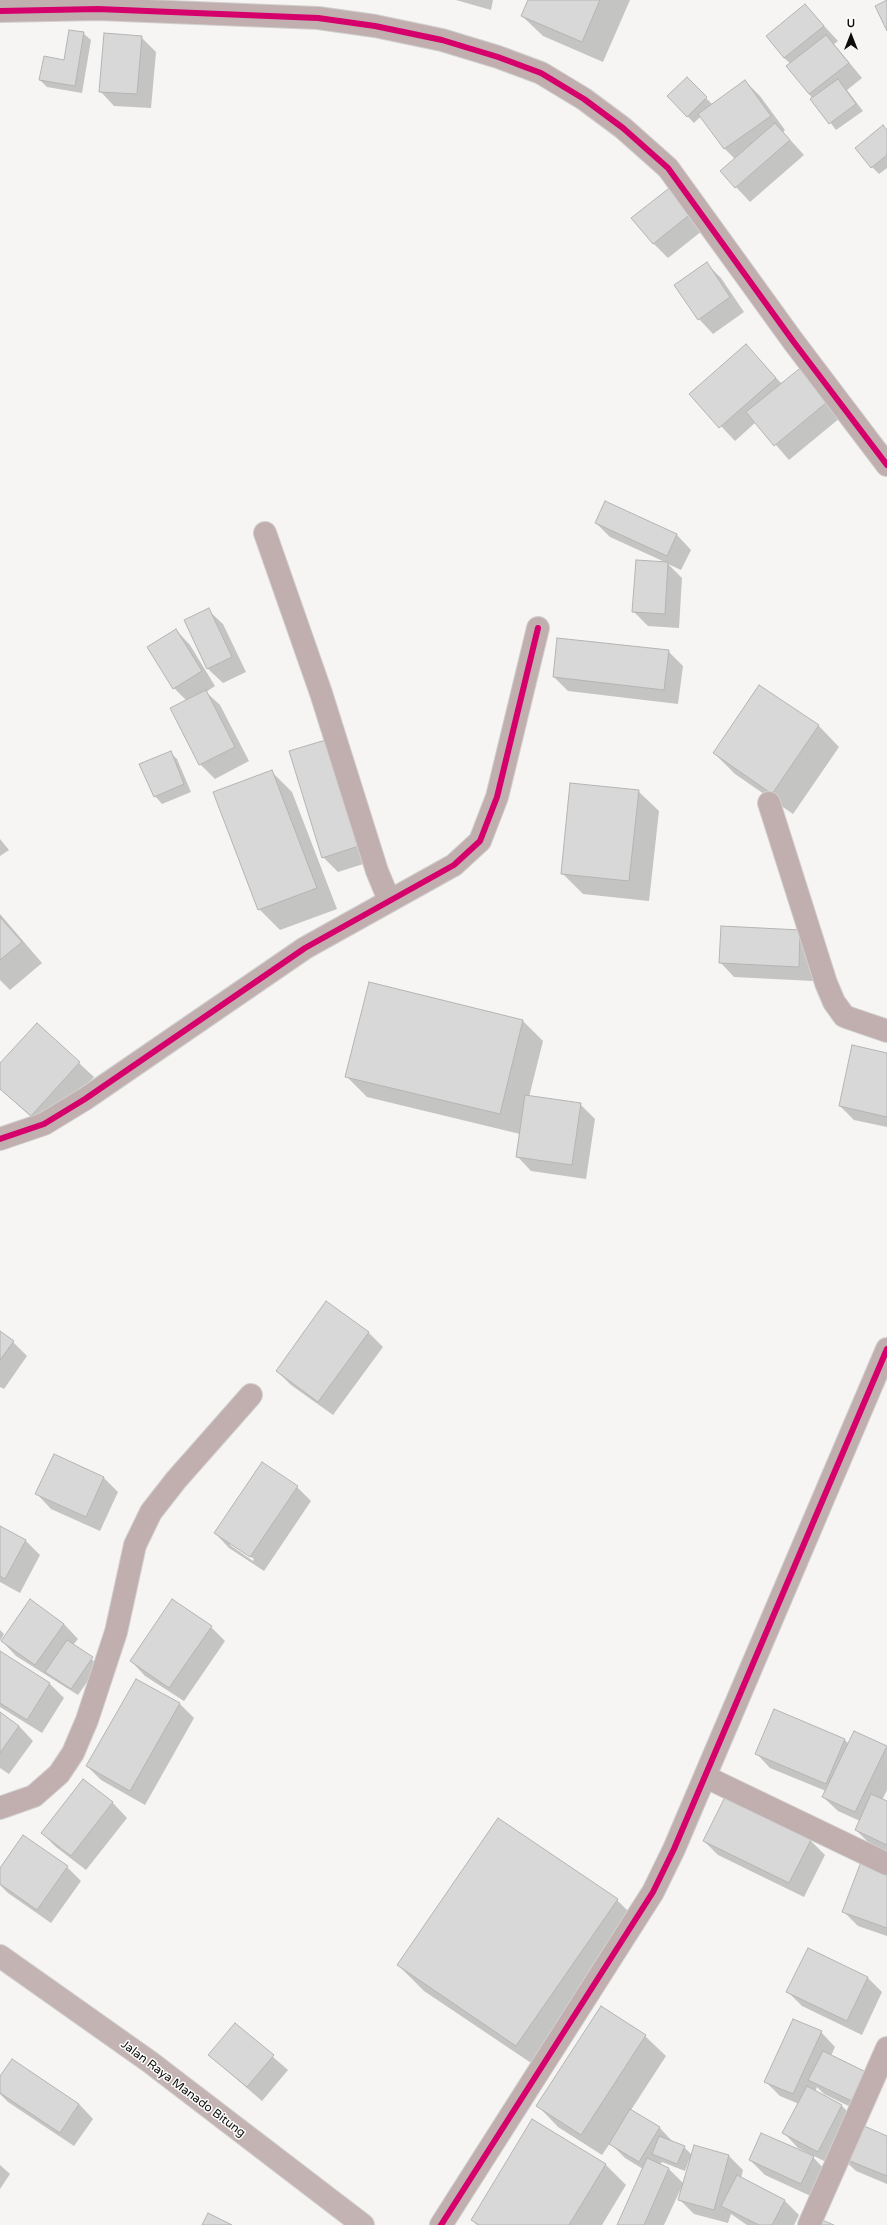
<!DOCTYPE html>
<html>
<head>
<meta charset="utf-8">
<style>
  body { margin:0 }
  #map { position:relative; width:887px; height:2225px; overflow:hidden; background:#f6f5f3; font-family:"Varela Round",sans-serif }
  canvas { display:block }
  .north { position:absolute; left:831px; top:16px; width:40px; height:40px; -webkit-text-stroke:3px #fff; paint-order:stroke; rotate:0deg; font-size:11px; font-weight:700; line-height:16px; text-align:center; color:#0c0c0b }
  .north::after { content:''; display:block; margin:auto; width:14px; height:18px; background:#0c0c0b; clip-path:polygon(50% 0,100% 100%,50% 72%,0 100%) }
</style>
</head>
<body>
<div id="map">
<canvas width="887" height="2225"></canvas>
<div class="north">U</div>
</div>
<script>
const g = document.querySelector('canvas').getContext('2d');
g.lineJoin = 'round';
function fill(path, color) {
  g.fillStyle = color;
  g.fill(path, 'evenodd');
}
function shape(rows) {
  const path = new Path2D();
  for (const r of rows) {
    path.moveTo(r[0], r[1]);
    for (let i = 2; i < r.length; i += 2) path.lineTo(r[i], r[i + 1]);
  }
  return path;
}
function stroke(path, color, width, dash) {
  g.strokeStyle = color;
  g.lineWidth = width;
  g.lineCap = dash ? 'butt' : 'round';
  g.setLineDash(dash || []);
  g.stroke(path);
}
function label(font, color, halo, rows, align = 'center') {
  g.font = font + ' "Varela Round",sans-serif';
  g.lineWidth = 3;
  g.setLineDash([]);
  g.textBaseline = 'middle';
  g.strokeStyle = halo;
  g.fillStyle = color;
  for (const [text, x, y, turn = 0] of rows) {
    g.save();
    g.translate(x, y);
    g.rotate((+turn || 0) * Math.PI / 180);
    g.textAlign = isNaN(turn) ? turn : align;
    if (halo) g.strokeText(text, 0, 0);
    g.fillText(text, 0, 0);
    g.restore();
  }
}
fill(shape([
  [456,0,493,0,491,10],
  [529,0,630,0,603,62,543,36,522,16],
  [805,5,838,41,834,44,862,78,847,90,863,111,836,130,788,66,791,64,784,58],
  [83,33,91,40,82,93,47,87,40,80,65,61],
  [141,37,156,52,151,108,114,106,100,91],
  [687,79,713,105,745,81,760,96,785,130,783,132,804,155,750,202,736,187,735,159,725,149,701,116,694,123,668,96],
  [887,130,887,168,879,174,872,167],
  [672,187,707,227,668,258,653,243],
  [707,264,721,278,744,312,713,334,699,319],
  [746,346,782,384,804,366,846,413,789,460,756,422,735,441,691,394],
  [605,502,677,535,691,550,681,570,668,564,682,578,679,628,648,626,633,611,667,563,610,537,596,523],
  [208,610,223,624,246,672,223,683,208,669,185,621],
  [176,630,190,645,215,686,206,692,220,705,249,761,215,779,200,764,187,701,174,688],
  [668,651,683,666,678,704,568,691,554,677],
  [760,686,819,726,839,747,793,814,735,774,714,753],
  [170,752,177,759,191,792,162,804,155,796],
  [290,752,376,860,338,872,323,857],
  [271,771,292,792,337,909,280,930,259,909],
  [638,791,659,811,649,901,583,894,562,873],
  [0,839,9,850,0,856],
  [0,914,42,963,10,990,0,980],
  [800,931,814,945,813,981,734,977,720,962],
  [522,1020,543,1041,529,1097,580,1104,595,1119,586,1179,531,1171,517,1156,520,1134,367,1097,347,1077],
  [37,1024,94,1077,46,1130,0,1089,0,1065],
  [887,1054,887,1127,854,1120,840,1106],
  [368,1332,383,1347,333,1415,291,1385,277,1371],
  [0,1333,13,1342,27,1356,4,1389,0,1387],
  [54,1456,104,1478,118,1492,100,1531,51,1509,37,1494],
  [297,1487,311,1501,264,1571,229,1548,215,1533],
  [230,1543,254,1559,253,1561,230,1545],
  [0,1527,26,1541,40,1555,20,1593,0,1582],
  [64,1624,78,1639,73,1645,99,1665,78,1695,16,1656,2,1641],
  [211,1627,225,1641,184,1701,145,1676,131,1661],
  [0,1630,4,1634,0,1641],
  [0,1652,50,1684,64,1698,42,1733,0,1707],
  [136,1680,180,1704,194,1718,145,1805,101,1780,87,1766],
  [774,1710,845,1740,849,1744,887,1748,887,1790,882,1800,887,1802,887,1852,870,1844,856,1830,860,1821,838,1811,823,1797,826,1791,770,1768,756,1753],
  [0,1713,19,1726,33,1741,9,1774,0,1768],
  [84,1780,113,1803,127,1818,86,1870,56,1847,42,1833],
  [498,1819,617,1900,643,1926,543,2071,424,1991,398,1965],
  [704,1841,811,1841,825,1855,804,1897,718,1855],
  [67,1867,81,1881,51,1923,8,1893,0,1885,0,1869],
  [887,1872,887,1936,858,1926,844,1912],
  [808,1949,868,1978,882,1992,862,2035,802,2006,788,1992],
  [235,2024,288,2070,262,2101,209,2055],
  [821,2032,835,2047,831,2056,868,2074,882,2088,869,2116,824,2094,817,2087,815,2092,842,2106,856,2120,855,2123,887,2137,887,2184,856,2171,841,2157,832,2165,798,2148,784,2133,799,2104,780,2096,766,2082],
  [645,2036,666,2056,631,2110,659,2127,673,2142,684,2147,692,2155,695,2146,729,2156,743,2170,741,2178,785,2201,799,2215,794,2225,747,2225,731,2214,728,2223,694,2214,680,2200,683,2184,664,2225,618,2225,643,2169,625,2158,610,2143,602,2155,558,2127,538,2106],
  [690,2157,684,2184,669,2169,660,2165,662,2162,685,2171],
  [0,2078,79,2104,93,2119,74,2146,8,2102,0,2094],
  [532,2120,606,2165,626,2185,602,2225,477,2225,472,2220],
  [811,2155,827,2172,815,2198,765,2175,750,2160],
  [0,2165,10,2174,0,2189]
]), '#0003');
const building = shape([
  [528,0,600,0,582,42,521,16,528,0],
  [887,0,887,31,875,6,887,0],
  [805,4,824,26,784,58,766,36,805,4],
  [69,30,84,32,75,86,39,80,44,56,64,60,69,30],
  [104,33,142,36,137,94,99,92,104,33],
  [826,35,849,63,809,94,786,66,826,35],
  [687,77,707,97,687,117,667,96,687,77],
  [838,79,856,104,829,124,810,99,838,79],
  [745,80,771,116,724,149,698,114,745,80],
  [775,123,790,140,735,188,720,171,775,123],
  [883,125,887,130,887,155,871,168,855,148,883,125],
  [672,186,693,212,653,244,631,218,672,186],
  [707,262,730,297,698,320,674,285,707,262],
  [746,344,776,378,719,428,689,394,746,344],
  [804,365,832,398,774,446,746,412,804,365],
  [605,501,677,534,667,556,595,523,605,501],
  [636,560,668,562,665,614,632,612,636,560],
  [209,608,232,657,207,669,184,620,209,608],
  [176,629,202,671,173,689,147,647,176,629],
  [557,638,669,650,664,690,553,677,557,638],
  [759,685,819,725,772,794,713,753,759,685],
  [206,690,235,747,199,765,170,708,206,690],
  [329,739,362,845,322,858,289,751,329,739],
  [171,751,184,784,154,797,139,764,171,751],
  [272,770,317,888,258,910,213,792,272,770],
  [570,783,639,790,629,881,561,874,570,783],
  [0,917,22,942,0,960,0,917],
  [721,926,800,930,799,967,719,963,721,926],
  [369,982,523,1020,500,1114,345,1077,369,982],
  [37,1023,80,1062,31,1116,0,1089,0,1063,37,1023],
  [852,1045,887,1053,887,1117,839,1106,852,1045],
  [525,1095,581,1103,572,1165,516,1157,525,1095],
  [326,1301,369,1332,318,1402,276,1371,326,1301],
  [0,1331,14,1341,0,1360,0,1331],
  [54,1454,104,1477,86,1517,35,1494,54,1454],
  [262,1462,298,1486,250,1557,214,1533,262,1462],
  [0,1526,26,1540,5,1579,0,1576,0,1526],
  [30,1599,64,1624,35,1665,1,1641,30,1599],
  [172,1599,212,1626,169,1688,130,1661,172,1599],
  [67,1640,93,1657,71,1689,45,1672,67,1640],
  [0,1651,50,1683,27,1720,0,1703,0,1651],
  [136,1679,180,1703,130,1791,86,1766,136,1679],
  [774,1709,845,1739,826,1784,755,1754,774,1709],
  [0,1712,19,1726,0,1753,0,1712],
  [854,1731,887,1746,855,1812,822,1797,854,1731],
  [83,1779,113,1802,71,1856,41,1833,83,1779],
  [871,1794,887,1801,887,1845,855,1830,871,1794],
  [725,1797,811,1840,789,1883,703,1841,725,1797],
  [498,1818,618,1899,516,2046,397,1965,498,1818],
  [23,1835,68,1866,37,1910,0,1884,0,1868,23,1835],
  [861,1862,887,1871,887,1928,842,1912,861,1862],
  [808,1948,868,1977,847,2021,786,1992,808,1948],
  [601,2006,646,2035,581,2135,536,2106,601,2006],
  [793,2019,822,2031,793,2094,764,2082,793,2019],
  [235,2023,274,2055,247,2087,208,2055,235,2023],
  [823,2051,868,2073,854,2102,808,2080,823,2051],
  [12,2059,79,2104,60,2133,0,2093,0,2076,12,2059],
  [807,2086,842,2105,818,2152,782,2133,807,2086],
  [630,2109,660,2127,639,2162,609,2144,630,2109],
  [532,2119,606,2164,569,2225,479,2225,471,2220,532,2119],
  [855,2122,887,2136,887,2176,840,2157,855,2122],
  [761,2133,814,2156,801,2184,749,2160,761,2133],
  [659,2136,685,2146,677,2164,652,2154,659,2136],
  [694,2145,729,2155,714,2210,678,2200,694,2145],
  [647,2158,669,2168,644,2225,617,2225,647,2158],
  [737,2175,785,2200,772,2225,759,2225,721,2206,737,2175],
  [208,2213,232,2225,202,2225,208,2213],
  [822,2220,834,2225,820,2225,822,2220]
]);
fill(building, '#d8d8d8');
stroke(building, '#b4b4b3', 1);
const street = shape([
  [0,11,98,9,318,18,375,26,442,40,498,57,541,73,584,99,623,128,668,168,793,341,887,465],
  [265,533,321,693,377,871,389,900],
  [769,803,826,983,834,1002,844,1016,849,1018,887,1031],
  [0,1139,44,1124,85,1099,305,948,454,865,480,841,497,797,538,628],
  [706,1777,887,1864],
  [0,1808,34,1796,59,1774,73,1753,87,1720,116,1632,135,1545,151,1512,176,1480,251,1395],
  [441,2225,653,1892,674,1849,887,1349],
  [809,2225,887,2048]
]);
const highway = shape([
  [0,1956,150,2062,363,2225]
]);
stroke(street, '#d0d0cf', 24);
stroke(highway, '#d0d0cf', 24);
stroke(street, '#c0afae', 22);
stroke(highway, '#c3b3b2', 22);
stroke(shape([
  [0,11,98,9,318,18,375,26,442,40,498,57,541,73,584,99,623,128,668,168,793,341,887,465],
  [0,1139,44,1124,85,1099,305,948,454,865,480,841,497,797,538,628],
  [441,2225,653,1892,674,1849,887,1349]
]), '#d6006c', 6);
label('12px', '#0c0c0b', '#fff', [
  ["Jalan Raya Manado Bitung",183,2089,37]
]);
</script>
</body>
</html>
